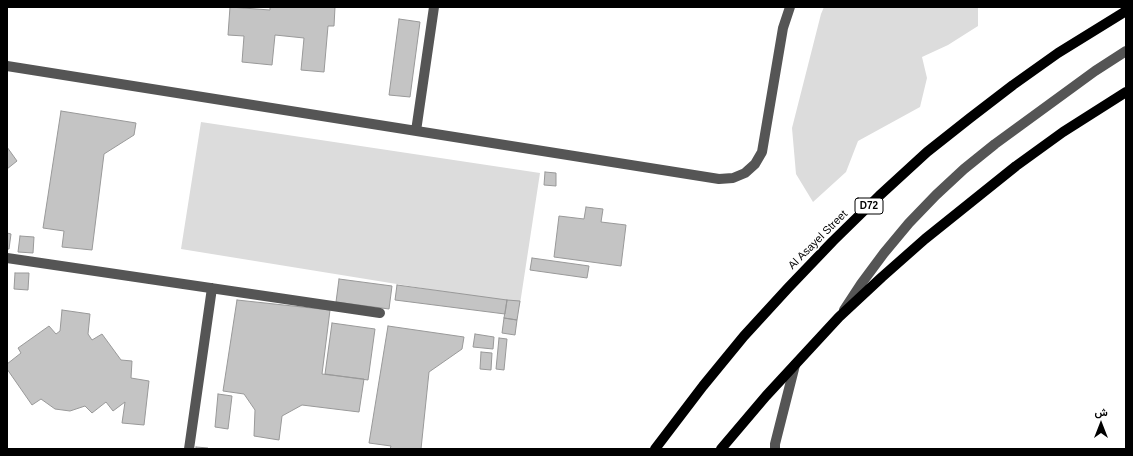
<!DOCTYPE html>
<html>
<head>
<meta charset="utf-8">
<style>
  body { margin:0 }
  #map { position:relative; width:1133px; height:456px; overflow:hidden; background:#fff; font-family:Arial,Vazirmatn,sans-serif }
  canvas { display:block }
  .frame { position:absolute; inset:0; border:8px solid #000; pointer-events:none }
  .north { position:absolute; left:1081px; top:404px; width:40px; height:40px; -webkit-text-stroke:3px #fff; paint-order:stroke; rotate:0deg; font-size:11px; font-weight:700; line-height:16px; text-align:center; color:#000 }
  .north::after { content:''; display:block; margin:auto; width:14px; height:18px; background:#000; clip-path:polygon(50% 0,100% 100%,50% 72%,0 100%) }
</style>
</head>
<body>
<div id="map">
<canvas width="1133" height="456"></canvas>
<div class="frame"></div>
<div class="north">ش</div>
</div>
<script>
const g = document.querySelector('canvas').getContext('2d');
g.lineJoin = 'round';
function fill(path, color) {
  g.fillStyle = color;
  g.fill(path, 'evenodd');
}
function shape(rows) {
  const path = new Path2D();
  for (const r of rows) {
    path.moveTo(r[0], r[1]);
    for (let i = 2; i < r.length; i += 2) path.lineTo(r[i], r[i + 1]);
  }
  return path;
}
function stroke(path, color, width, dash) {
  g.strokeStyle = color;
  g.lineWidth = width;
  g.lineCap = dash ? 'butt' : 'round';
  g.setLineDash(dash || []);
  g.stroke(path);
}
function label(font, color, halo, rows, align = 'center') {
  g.font = font + ' Arial,sans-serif';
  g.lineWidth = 3.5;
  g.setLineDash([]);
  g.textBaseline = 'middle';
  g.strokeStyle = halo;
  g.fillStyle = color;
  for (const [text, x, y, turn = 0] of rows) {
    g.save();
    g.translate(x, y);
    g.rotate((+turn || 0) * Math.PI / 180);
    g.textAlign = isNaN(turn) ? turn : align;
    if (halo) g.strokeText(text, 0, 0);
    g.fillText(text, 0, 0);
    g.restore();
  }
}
fill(shape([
  [824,7,978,7,978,26,948,45,922,57,927,78,920,107,858,141,846,172,813,202,796,174,792,128,821,14],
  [201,122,540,173,520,304,181,249]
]), '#dcdcdc');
const building = shape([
  [230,7,270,10,270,7,335,7,334,26,328,26,324,72,301,70,304,38,275,35,272,65,242,62,244,36,228,35,230,7],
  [399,19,420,22,410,97,389,95,399,19],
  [61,111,136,123,134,135,104,154,92,250,62,247,64,231,43,228,61,111],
  [7,147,17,161,7,169,7,147],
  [545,172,556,173,556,186,544,185,545,172],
  [586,207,603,209,601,222,626,225,621,266,554,257,559,216,584,219,586,207],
  [7,233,11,234,9,249,7,249,7,233],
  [20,236,34,237,33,253,18,252,20,236],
  [532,258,589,266,587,278,530,270,532,258],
  [15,273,29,273,28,290,14,289,15,273],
  [339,279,392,286,389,309,336,302,339,279],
  [397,285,507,300,505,314,395,300,397,285],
  [237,300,330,310,322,374,364,379,359,412,302,405,282,416,279,440,254,436,255,410,244,394,223,391,237,300],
  [507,300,520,301,517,320,504,318,507,300],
  [62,310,90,314,88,334,92,340,102,334,121,360,132,361,131,378,149,381,144,425,122,423,125,402,113,411,106,402,92,413,85,406,70,411,55,409,41,399,32,405,7,369,7,364,21,353,18,348,49,326,56,334,60,331,62,310],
  [504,318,517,320,515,335,502,333,504,318],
  [332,323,375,329,368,380,325,374,332,323],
  [388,326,464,337,462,349,429,372,421,449,390,449,391,446,369,443,388,326],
  [475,334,494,337,493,349,473,347,475,334],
  [499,338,507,339,504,370,496,369,499,338],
  [481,352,492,353,491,370,480,369,481,352],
  [218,394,232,396,228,429,215,427,218,394],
  [196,447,208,448,208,449,196,449,196,447]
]);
fill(building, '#c4c4c4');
stroke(building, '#999', 1);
stroke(shape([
  [7,66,719,179,733,178,745,173,755,164,762,152,783,28,790,7],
  [416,131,434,7],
  [7,258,380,313],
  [844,310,861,284,884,253,909,223,936,195,964,169,995,144,1095,71,1126,51],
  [189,449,212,288],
  [775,449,775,444,795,365]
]), '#555', 10);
stroke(shape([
  [655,449,703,386,744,336,788,288,833,241,879,196,927,152,970,118,1013,85,1058,53,1126,11],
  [721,449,766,396,839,317,882,277,925,239,1016,166,1063,132,1126,92]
]), '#000', 10);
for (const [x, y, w] of [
  [869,206,28]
]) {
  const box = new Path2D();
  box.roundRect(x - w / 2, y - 8, w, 16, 3);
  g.fillStyle = '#fff';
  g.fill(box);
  stroke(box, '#000', 1);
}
label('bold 10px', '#000', null, [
  ["D72",869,206]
]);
label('11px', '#000', '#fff', [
  ["Al Asayel Street",818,240,-45]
]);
</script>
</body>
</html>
